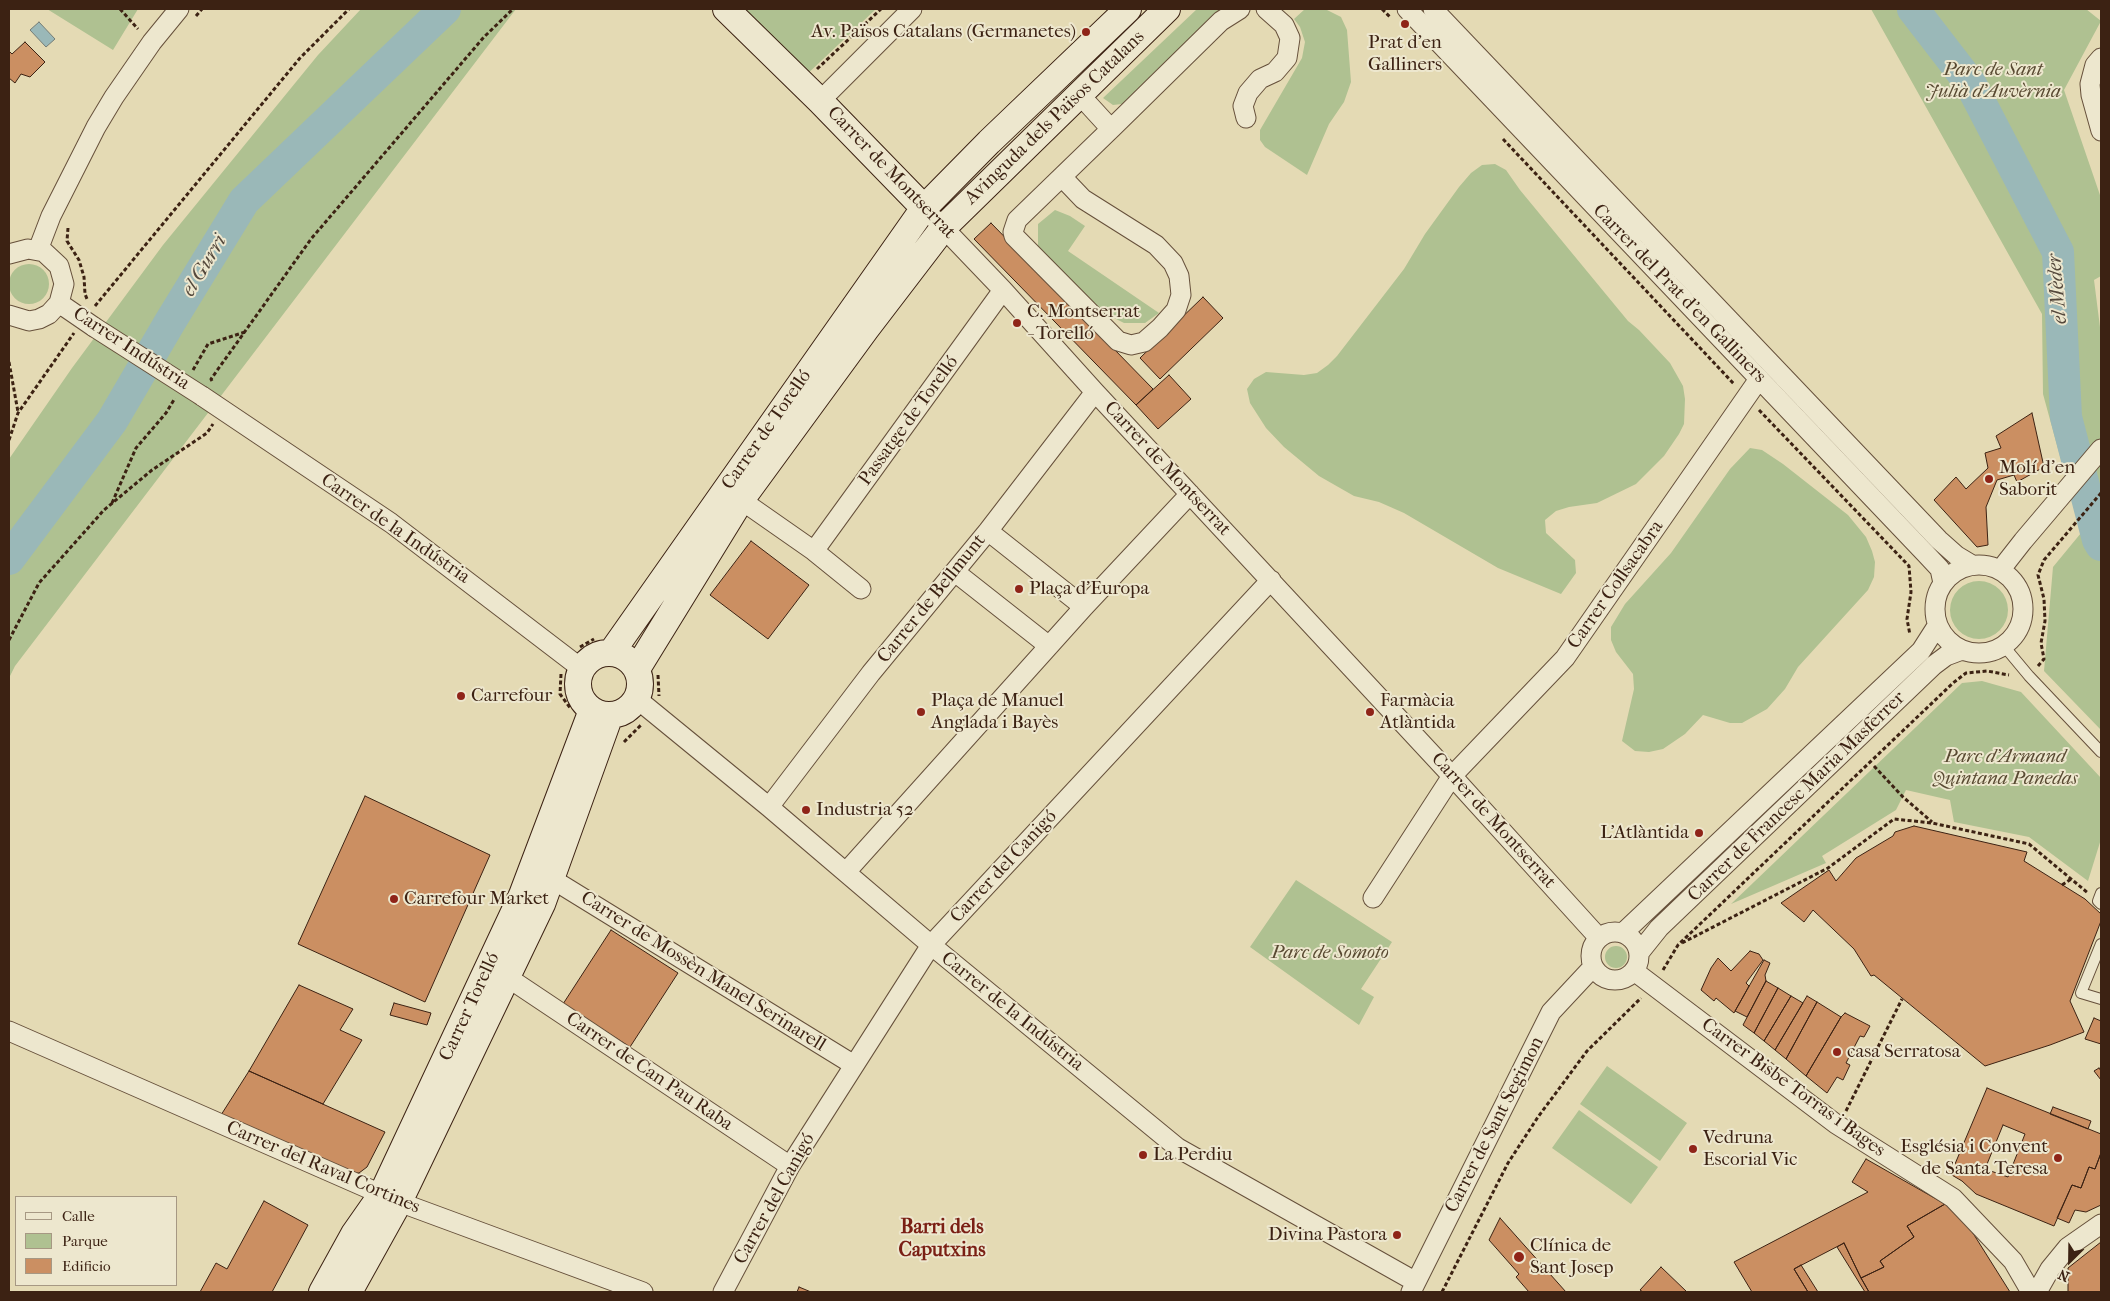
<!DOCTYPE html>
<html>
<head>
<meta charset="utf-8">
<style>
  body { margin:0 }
  #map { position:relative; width:2110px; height:1301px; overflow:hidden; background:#e4dab4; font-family:"IM FELL French Canon",serif }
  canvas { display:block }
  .frame { position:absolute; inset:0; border:10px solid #3c2213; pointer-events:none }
  .legend { position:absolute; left:15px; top:1196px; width:162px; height:90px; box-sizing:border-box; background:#ede7ce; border:1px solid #a69883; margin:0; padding:6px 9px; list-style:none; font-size:15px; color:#3c2213 }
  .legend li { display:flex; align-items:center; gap:10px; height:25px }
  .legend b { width:25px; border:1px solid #a69883 }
  .north { position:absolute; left:2045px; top:1236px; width:50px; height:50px; -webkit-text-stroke:4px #ede7ce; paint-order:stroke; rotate:203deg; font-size:14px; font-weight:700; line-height:20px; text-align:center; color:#3c2213 }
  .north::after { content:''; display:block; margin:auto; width:18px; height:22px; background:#3c2213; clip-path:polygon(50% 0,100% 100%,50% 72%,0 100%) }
</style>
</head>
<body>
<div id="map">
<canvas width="2110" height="1301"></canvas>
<div class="frame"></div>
<ul class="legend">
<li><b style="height:6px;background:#ede7ce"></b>Calle</li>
<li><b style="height:14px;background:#afc191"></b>Parque</li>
<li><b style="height:14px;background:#cb8f62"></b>Edificio</li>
</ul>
<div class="north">N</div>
</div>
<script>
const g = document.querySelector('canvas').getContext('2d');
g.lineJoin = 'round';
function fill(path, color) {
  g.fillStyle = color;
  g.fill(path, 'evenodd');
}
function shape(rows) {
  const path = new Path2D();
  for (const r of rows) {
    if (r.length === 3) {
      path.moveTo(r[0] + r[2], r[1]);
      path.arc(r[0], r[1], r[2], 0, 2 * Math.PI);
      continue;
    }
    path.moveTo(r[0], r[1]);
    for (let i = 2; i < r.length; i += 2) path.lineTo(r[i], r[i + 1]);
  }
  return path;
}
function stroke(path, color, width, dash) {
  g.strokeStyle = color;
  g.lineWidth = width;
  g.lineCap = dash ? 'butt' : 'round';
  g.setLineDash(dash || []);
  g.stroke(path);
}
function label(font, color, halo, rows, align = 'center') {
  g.font = font + ' "IM FELL French Canon",serif';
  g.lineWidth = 4;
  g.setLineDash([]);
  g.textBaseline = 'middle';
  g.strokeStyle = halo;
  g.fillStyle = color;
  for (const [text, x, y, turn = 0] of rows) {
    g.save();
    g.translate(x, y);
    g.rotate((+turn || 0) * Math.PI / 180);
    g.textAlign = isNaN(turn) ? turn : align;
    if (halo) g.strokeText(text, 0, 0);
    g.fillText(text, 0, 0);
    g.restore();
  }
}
fill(shape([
  [47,9,138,9,113,50],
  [361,9,516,9,15,666,9,678,9,459,72,368,163,245,318,55],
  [735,9,876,9,802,79],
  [1197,9,1224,9,1122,104,1113,105,1103,98],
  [1305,9,1325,9,1341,17,1347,30,1351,82,1344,102,1329,124,1307,175,1265,147,1260,140,1260,130,1302,58,1305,42,1300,27,1294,19],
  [1871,9,2086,9,2101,21,2064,90,2101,198,2101,276,2094,280,2101,335,2101,730,2044,671,2053,567,2081,533,2043,394,2042,314],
  [1495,164,1506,170,1520,190,1628,321,1639,330,1670,363,1683,386,1685,399,1684,424,1679,434,1664,456,1636,484,1597,503,1569,507,1556,511,1545,520,1546,533,1575,560,1576,573,1561,594,1498,568,1404,513,1379,502,1354,496,1319,476,1284,447,1266,428,1250,403,1247,389,1254,379,1266,372,1304,375,1317,373,1328,365,1337,356,1404,269,1425,234,1459,187,1471,173,1482,165],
  [1055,210,1070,216,1085,226,1068,251,1159,313,1145,323,1124,323,1102,312,1053,266,1038,246,1038,224],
  [29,284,20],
  [1750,448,1762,450,1783,464,1848,515,1866,537,1872,551,1875,562,1874,577,1868,590,1798,667,1785,689,1767,709,1742,723,1730,723,1703,715,1685,734,1663,749,1649,752,1635,751,1622,741,1634,689,1633,674,1616,652,1611,640,1611,627,1625,604,1671,553,1730,469],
  [1979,610,29],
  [1982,681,2021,692,2101,778,2101,839,2088,881,2029,837,1954,822,1950,800,1906,790,1896,810,1822,856,1826,863,1731,904,1962,683],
  [1296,880,1392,942,1361,989,1374,997,1359,1025,1250,947],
  [1616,957,11],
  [1607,1066,1687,1123,1660,1161,1580,1104],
  [1579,1110,1658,1167,1631,1204,1552,1148]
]), '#afc191');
const water = shape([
  [39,22,55,39,46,47,30,30,39,22]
]);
fill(water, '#9ab8b8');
stroke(water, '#747c76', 1);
stroke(shape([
  [1913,9,1970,83,2058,252,2066,417,2098,540,2101,545],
  [9,559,112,421,170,322,244,201,445,9]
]), '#9ab8b8', 32);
const building = shape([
  [25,42,45,62,30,77,21,74,15,83,9,78,9,51,12,54,25,42],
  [991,223,1153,389,1136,405,974,239,991,223],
  [1203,297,1223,318,1160,379,1140,358,1203,297],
  [1169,375,1191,399,1158,429,1136,405,1169,375],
  [2032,413,2044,467,2017,482,2014,475,1997,480,1986,507,1988,545,1977,547,1934,500,1956,477,1966,489,1988,468,1985,453,2001,448,1996,436,2032,413],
  [751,541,809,585,768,639,710,595,751,541],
  [365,796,490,855,425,1002,298,944,365,796],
  [1914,826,2027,852,2024,861,2085,899,2101,914,2101,921,2070,1001,2084,1032,2050,1045,1985,1066,1874,975,1871,976,1854,949,1813,910,1804,922,1781,903,1829,870,1836,881,1856,858,1893,836,1895,832,1914,826],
  [611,930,678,973,630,1047,563,1004,611,930],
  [1750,951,1759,954,1763,960,1746,983,1749,986,1734,1013,1716,998,1714,1001,1701,990,1711,968,1718,958,1731,971,1750,951],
  [1764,960,1770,963,1765,975,1766,981,1747,1017,1735,1011,1764,960],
  [1766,981,1778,988,1754,1033,1743,1025,1766,981],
  [299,985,353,1009,340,1030,362,1040,323,1104,249,1071,299,985],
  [1778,988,1791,996,1764,1041,1754,1033,1778,988],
  [1791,996,1803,1003,1775,1050,1764,1041,1791,996],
  [1807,996,1817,1002,1786,1059,1775,1050,1807,996],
  [1817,1002,1841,1017,1806,1076,1786,1059,1817,1002],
  [394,1003,431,1013,427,1025,390,1015,394,1003],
  [1845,1013,1870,1026,1864,1037,1860,1036,1846,1063,1850,1065,1843,1080,1837,1077,1827,1093,1806,1076,1841,1017,1845,1013],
  [2094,1018,2101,1021,2101,1044,2085,1039,2094,1018],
  [2099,1068,2101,1071,2101,1080,2094,1071,2099,1068],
  [249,1071,385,1132,367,1167,359,1173,355,1173,221,1115,249,1071],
  [1987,1088,2101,1134,2101,1153,2095,1169,2089,1167,2081,1188,2072,1185,2054,1226,1976,1194,1962,1181,1945,1171,1951,1162,1955,1164,1987,1088],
  [2003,1125,2025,1134,2008,1177,1985,1169,2003,1125],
  [2053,1107,2091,1121,2088,1129,2050,1114,2053,1107],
  [2101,1153,2101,1205,2086,1212,2075,1210,2069,1223,2057,1218,2072,1185,2081,1188,2089,1167,2095,1169,2101,1153],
  [1866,1159,1945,1204,1907,1226,1914,1237,1880,1261,1884,1267,1861,1278,1844,1243,1794,1269,1808,1292,1752,1292,1734,1262,1868,1192,1852,1182,1866,1159],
  [264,1201,308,1225,272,1292,200,1292,216,1263,227,1269,264,1201],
  [1945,1204,1971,1230,2010,1292,1869,1292,1861,1278,1884,1267,1880,1261,1914,1237,1907,1226,1945,1204],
  [1500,1218,1566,1292,1529,1292,1516,1277,1519,1274,1489,1240,1500,1218],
  [2101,1242,2101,1292,2068,1292,2068,1268,2101,1242],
  [1844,1243,1861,1278,1869,1292,1865,1292,1837,1247,1844,1243],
  [1801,1265,1818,1292,1808,1292,1794,1269,1801,1265],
  [1661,1267,1687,1292,1643,1292,1640,1290,1661,1267],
  [799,1287,811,1292,797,1292,799,1287]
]);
fill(building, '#cb8f62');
stroke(building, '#3c2213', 1);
const lane = shape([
  [2004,646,2029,676,2101,752],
  [2101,893,2098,901,2101,904],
  [2101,944,2081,993,2101,999]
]);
const street = shape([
  [1407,9,1925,553,1940,569,1943,583],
  [1433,9,1939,540,1957,556,1972,565],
  [2101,58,2095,65,2090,84,2091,95,2101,131],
  [820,101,912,9],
  [1246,118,1243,106,1248,93,1260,79,1275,72,1287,58,1290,38,1284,25,1266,9],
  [1111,129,1221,21,1240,9],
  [1062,177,1083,199,1156,245,1173,263,1179,276,1181,295,1176,310,1160,328,1144,342,1131,345,1118,341,1014,236,1013,232,1017,220,1111,129,1079,94],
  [936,220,1003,290,1095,392,1452,776,1599,938],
  [38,250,51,216,96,127,114,97,152,42,179,9],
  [9,254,28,249,44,252,59,266,64,284,59,303,49,314,39,319,29,321,9,315],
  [59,303,94,327],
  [202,396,391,523,582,669],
  [741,500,814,551,861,589],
  [988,531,1084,607],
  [814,551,1003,290],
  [1979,609,44],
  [2002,570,2005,564,2023,541,2101,449],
  [955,572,1049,646],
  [637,699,769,807,931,945,1178,1148,1416,1282],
  [769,807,871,673,988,531,1095,392],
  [846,872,1084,607,1190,494],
  [552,879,854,1065],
  [1373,898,1452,776,1565,658,1759,379],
  [1615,956,24],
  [1623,933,1921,651,1937,626],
  [1639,953,1659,928,1934,665,1946,656,1962,650],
  [1634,971,1836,1124,1953,1198,2013,1261,2031,1292],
  [507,977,790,1166],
  [9,1031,399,1202,643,1292],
  [723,1292,790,1166,931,945,1271,580],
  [1411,1292,1551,1012,1593,967],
  [2037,1292,2050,1269,2068,1247,2101,1224]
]);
const secondary = shape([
  [726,9,820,101,924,208],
  [609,684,31],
  [611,653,924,208,989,142,1128,9],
  [637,669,741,500,866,329,944,227,1167,9],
  [322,1292,354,1234,382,1194,522,895,592,710],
  [349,1292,399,1202,542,904,610,715]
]);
stroke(lane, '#66503b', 12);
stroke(street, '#66503b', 21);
stroke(secondary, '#3c2213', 28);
stroke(shape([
  [120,9,138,29],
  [1382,9,1390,17],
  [196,16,202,9],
  [817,69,881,9],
  [1503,139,1734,384],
  [68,228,67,241,79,260,84,277,85,294,87,299],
  [95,306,300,58,349,9],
  [9,362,18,412],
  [193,370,208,344,245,332],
  [212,381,211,379,311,239,484,37,513,9],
  [1759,410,1909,566,1911,592,1907,619,1910,635],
  [9,440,18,413,74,333],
  [112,503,136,448,166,413,175,398],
  [9,640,39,583,104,510,152,470,207,433,213,424],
  [580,647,594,639],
  [2038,666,2044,659,2041,643,2045,621,2044,599,2038,575,2044,560,2101,493],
  [561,674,560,694,571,709],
  [658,675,659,696],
  [624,742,641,725],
  [1874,766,1903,797,1932,822],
  [2062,885,2071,879],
  [1682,943,1828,868,1894,819,1932,823,2029,844,2088,893],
  [1663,970,1678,945,1953,683,1966,673,1987,671,2009,675],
  [1846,1111,1902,999],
  [1442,1292,1508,1163,1538,1117,1587,1051,1641,998]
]), '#3c2213', 3, [4, 2.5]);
stroke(lane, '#ede7ce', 10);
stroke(street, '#ede7ce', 19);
stroke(secondary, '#ede7ce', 26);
const streetBridge = shape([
  [94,327,202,396]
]);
stroke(streetBridge, '#66503b', 21, []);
stroke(streetBridge, '#ede7ce', 19);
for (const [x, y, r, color] of [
  [1405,24,5,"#8f2418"],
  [1086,32,5,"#8f2418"],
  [1017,323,5,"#8f2418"],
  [1989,479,5,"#8f2418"],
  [1019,589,5,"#8f2418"],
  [461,696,5,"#8f2418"],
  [921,712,5,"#8f2418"],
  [1370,712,5,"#8f2418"],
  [806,810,5,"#8f2418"],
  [1699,833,5,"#8f2418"],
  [394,899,5,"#8f2418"],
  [1837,1052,5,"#8f2418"],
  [1693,1149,5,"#8f2418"],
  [1143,1155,5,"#8f2418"],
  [2058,1158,5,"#8f2418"],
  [1397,1235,5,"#8f2418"],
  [1519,1257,6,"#8f2418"]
]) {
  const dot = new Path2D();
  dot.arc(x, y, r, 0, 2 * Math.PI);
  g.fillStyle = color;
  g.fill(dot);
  stroke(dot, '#ede7ce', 2);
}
label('19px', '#3c2213', '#ede7ce', [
  ["Av. Països Catalans (Germanetes)",1076,32,"right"],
  ["Prat d'en",1405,43,"center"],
  ["Galliners",1405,65,"center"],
  ["C. Montserrat",1027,312],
  ["- Torelló",1027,334],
  ["Molí d'en",1999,468],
  ["Saborit",1999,490],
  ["Plaça d'Europa",1029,589],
  ["Carrefour",471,696],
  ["Plaça de Manuel",931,701],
  ["Anglada i Bayès",931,723],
  ["Farmàcia",1380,701],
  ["Atlàntida",1380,723],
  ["Industria 52",816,810],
  ["L'Atlàntida",1689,833,"right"],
  ["Carrefour Market",404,899],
  ["casa Serratosa",1847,1052],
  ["Vedruna",1703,1138],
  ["Escorial Vic",1703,1160],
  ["Església i Convent",2048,1147,"right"],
  ["de Santa Teresa",2048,1169,"right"],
  ["La Perdiu",1153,1155],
  ["Divina Pastora",1387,1235,"right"],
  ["Clínica de",1530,1246],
  ["Sant Josep",1530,1268]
], 'left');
label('italic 19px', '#594a32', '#ede7ce', [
  ["Parc de Sant",1993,70],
  ["Julià d'Auvèrnia",1993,92],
  ["Parc d'Armand",2005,757],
  ["Quintana Panedas",2005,779],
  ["Parc de Somoto",1330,953]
]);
label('19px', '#3c2213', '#ede7ce', [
  ["Avinguda dels Països Catalans",1055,118,-44],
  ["Carrer de Montserrat",891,173,46],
  ["Carrer del Prat d'en Galliners",1679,294,46],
  ["Carrer Indústria",131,349,33],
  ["Passatge de Torelló",909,421,-54],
  ["Carrer de Torelló",767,430,-55],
  ["Carrer de Montserrat",1167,469,47],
  ["Carrer de la Indústria",395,529,35],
  ["Carrer Collsacabra",1616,585,-55],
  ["Carrer de Bellmunt",932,599,-51],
  ["Carrer de Francesc Maria Masferrer",1797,797,-44],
  ["Carrer de Montserrat",1493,821,48],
  ["Carrer del Canigó",1004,867,-47],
  ["Carrer de Mossèn Manel Serinarell",703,972,32],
  ["Carrer Torelló",470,1007,-65],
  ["Carrer de la Indústria",1012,1012,39],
  ["Carrer de Can Pau Raba",649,1072,34],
  ["Carrer Bisbe Torras i Bages",1793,1088,36],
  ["Carrer de Sant Segimon",1495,1125,-63],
  ["Carrer del Raval Cortines",323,1168,23],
  ["Carrer del Canigó",775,1199,-61]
]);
label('italic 20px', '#54483c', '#ede7ce', [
  ["el Gurri",205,266,-59],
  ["el Mèder",2058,289,-95]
]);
label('bold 20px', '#7a1f14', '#ede7ce', [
  ["Barri dels",942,1228],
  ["Caputxins",942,1251]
]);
</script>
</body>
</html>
